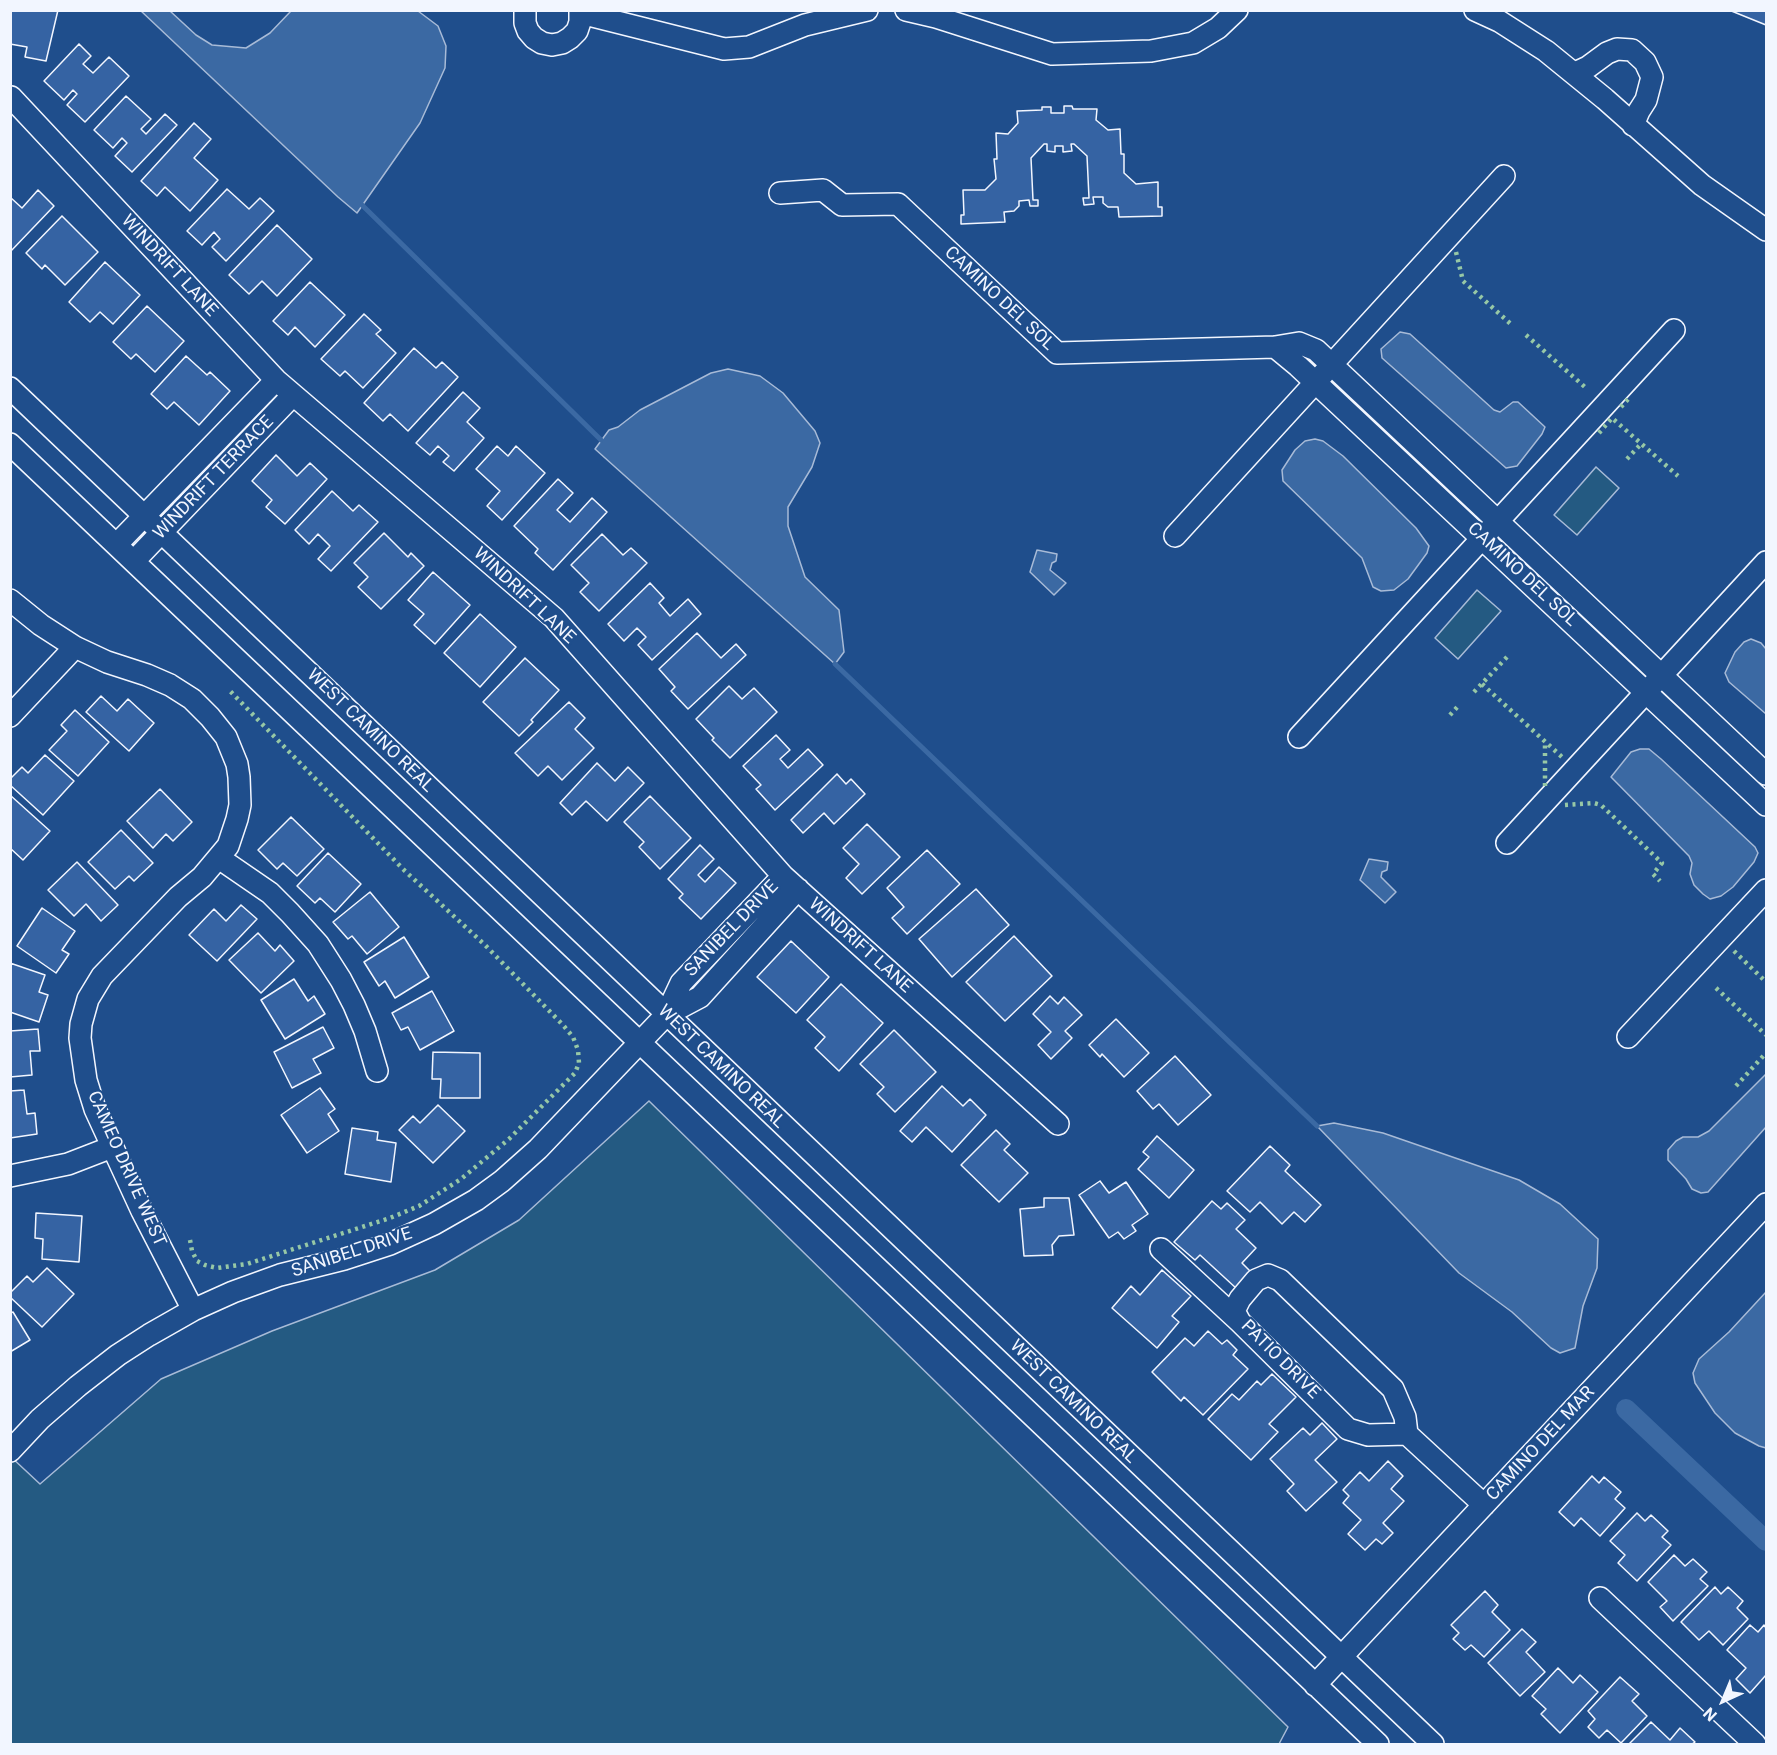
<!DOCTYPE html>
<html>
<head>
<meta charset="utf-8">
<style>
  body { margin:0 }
  #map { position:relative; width:1777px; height:1755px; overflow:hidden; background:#1f4e8c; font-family:Roboto,sans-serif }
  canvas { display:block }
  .frame { position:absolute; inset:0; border:12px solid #f2f6ff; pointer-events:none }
  .north { position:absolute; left:1693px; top:1671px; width:60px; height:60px; -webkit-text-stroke:4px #1f4e8c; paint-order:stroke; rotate:224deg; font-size:16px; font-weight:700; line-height:24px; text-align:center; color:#f2f6ff }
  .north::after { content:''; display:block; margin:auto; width:21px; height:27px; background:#f2f6ff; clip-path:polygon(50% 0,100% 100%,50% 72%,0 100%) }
</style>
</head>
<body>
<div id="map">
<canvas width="1777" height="1755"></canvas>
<div class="frame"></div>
<div class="north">N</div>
</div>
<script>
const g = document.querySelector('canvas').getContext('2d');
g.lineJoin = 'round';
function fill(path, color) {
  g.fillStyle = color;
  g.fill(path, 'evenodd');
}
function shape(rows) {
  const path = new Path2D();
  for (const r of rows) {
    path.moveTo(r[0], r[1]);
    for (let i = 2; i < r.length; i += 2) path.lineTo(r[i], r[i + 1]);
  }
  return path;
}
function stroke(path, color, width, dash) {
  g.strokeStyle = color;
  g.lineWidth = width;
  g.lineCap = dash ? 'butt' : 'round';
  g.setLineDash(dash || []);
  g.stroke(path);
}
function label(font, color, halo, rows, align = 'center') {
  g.font = font + ' Roboto,sans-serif';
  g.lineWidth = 4.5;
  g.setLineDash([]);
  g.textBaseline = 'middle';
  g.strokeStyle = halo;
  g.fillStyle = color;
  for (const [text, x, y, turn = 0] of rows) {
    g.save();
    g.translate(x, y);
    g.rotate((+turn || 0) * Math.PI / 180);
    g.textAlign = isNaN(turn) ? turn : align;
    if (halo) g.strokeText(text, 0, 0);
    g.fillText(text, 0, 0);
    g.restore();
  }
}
const green = shape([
  [1596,467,1619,488,1577,535,1554,515,1596,467],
  [1477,590,1501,611,1458,659,1435,638,1477,590],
  [649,1101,1288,1727,1279,1744,11,1744,10,1456,40,1484,161,1379,272,1331,435,1270,519,1220,649,1101]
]);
fill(green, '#245a82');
stroke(green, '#a8bbd7', 1.5);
const water = shape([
  [141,11,170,11,196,35,212,45,246,48,270,33,291,11,418,11,438,26,446,46,445,68,420,123,357,213,338,197,141,11],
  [1400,332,1410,334,1494,410,1500,412,1513,402,1518,402,1545,427,1542,434,1517,466,1506,468,1382,358,1381,349,1400,332],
  [728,369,760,376,783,393,815,431,820,443,812,467,788,507,788,526,805,577,839,610,844,652,835,664,595,449,609,430,618,427,640,410,711,373,728,369],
  [1315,439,1323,441,1343,456,1416,528,1429,546,1427,553,1408,579,1394,590,1381,591,1373,587,1362,558,1283,481,1282,470,1295,450,1305,441,1315,439],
  [1037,550,1057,554,1056,561,1052,563,1050,570,1066,583,1054,595,1030,572,1037,550],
  [1751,639,1761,643,1766,649,1766,714,1729,682,1725,673,1735,652,1744,642,1751,639],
  [1640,749,1649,749,1661,759,1755,847,1758,853,1754,862,1733,887,1721,896,1710,899,1703,894,1694,885,1690,874,1692,863,1689,856,1611,777,1631,752,1640,749],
  [1369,859,1388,862,1387,870,1382,872,1381,877,1396,892,1385,903,1360,880,1369,859],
  [1766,1074,1766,1127,1708,1192,1701,1193,1692,1189,1686,1179,1668,1160,1668,1150,1676,1141,1683,1137,1698,1137,1709,1131,1766,1074],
  [1334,1123,1383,1133,1519,1180,1560,1204,1598,1239,1597,1268,1583,1306,1575,1348,1560,1353,1551,1348,1512,1312,1459,1273,1317,1126,1334,1123],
  [1766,1292,1766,1448,1759,1446,1735,1433,1715,1413,1695,1383,1693,1373,1699,1359,1729,1332,1766,1292]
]);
fill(water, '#3b69a3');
stroke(water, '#a8bbd7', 1.5);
stroke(shape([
  [362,205,601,440],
  [835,664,1317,1126]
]), '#3b69a3', 5);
stroke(shape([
  [1626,1409,1766,1541]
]), '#3b69a3', 20);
const building = shape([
  [10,10,58,10,46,61,25,57,27,47,10,44,10,10],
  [1729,10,1766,10,1766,25,1729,10],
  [79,44,91,56,83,64,93,73,109,57,129,76,85,122,67,105,77,94,73,90,64,100,44,81,79,44],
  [126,96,151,119,141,129,146,134,165,114,177,125,132,172,115,156,127,143,122,138,113,148,94,130,126,96],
  [1064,106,1072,106,1073,109,1097,109,1096,120,1108,130,1120,129,1121,154,1124,154,1124,173,1136,184,1158,182,1158,207,1162,207,1162,216,1119,217,1118,207,1108,207,1103,203,1103,197,1093,197,1094,204,1084,205,1083,198,1089,198,1087,156,1074,144,1071,144,1072,151,1063,152,1063,146,1055,146,1055,152,1047,151,1047,144,1044,144,1031,158,1033,200,1038,200,1038,206,1030,206,1029,200,1019,201,1019,206,1014,211,1004,212,1005,222,961,224,961,215,964,215,963,190,985,190,996,179,994,159,997,159,996,133,1008,134,1018,123,1017,111,1042,110,1042,107,1051,107,1051,113,1064,113,1064,106],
  [194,123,211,139,194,158,218,180,190,211,165,187,157,196,141,181,194,123],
  [227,189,249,209,260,198,274,211,226,261,212,247,220,239,214,232,202,245,187,231,227,189],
  [38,190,54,206,10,252,10,197,22,208,38,190],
  [62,216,98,252,65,285,45,265,42,269,26,253,62,216],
  [277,225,312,259,277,296,262,281,249,294,229,275,277,225],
  [105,262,140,295,113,324,100,312,90,322,69,302,105,262],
  [310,282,345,315,315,347,295,327,288,335,273,321,310,282],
  [147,306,184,341,155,372,136,354,131,359,113,342,147,306],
  [364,314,381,330,376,334,396,353,363,388,345,371,340,376,321,359,364,314],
  [414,348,436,368,442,362,458,377,408,431,390,414,383,421,364,403,414,348],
  [186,356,207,375,210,372,230,391,199,425,174,402,167,409,151,394,186,356],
  [463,392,480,408,467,422,484,438,454,471,443,462,449,456,438,446,430,455,416,443,463,392],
  [497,446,508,456,516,446,545,473,502,520,487,506,500,491,476,469,497,446],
  [276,455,297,476,310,463,327,479,285,524,266,507,272,500,252,481,276,455],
  [558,479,573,493,557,510,570,522,592,498,607,512,553,570,535,553,538,549,514,526,558,479],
  [332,491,353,511,359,505,378,522,331,571,318,559,330,546,318,534,309,544,295,530,332,491],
  [384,533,408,557,411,553,424,566,381,609,358,587,368,577,354,563,384,533],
  [602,534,623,555,631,548,647,563,599,611,580,592,589,583,571,565,602,534],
  [433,572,470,605,435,644,414,625,424,614,408,600,433,572],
  [650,583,664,598,659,603,670,616,688,599,701,614,652,660,638,645,646,637,637,628,624,641,608,624,650,583],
  [480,614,516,647,480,687,444,653,480,614],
  [697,633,721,658,736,644,746,655,688,709,671,691,675,687,659,669,697,633],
  [525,658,559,690,531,720,533,722,519,736,483,702,525,658],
  [729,686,742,699,754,688,777,712,730,758,712,740,714,738,696,719,729,686],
  [101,696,117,711,128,699,154,723,129,751,86,712,101,696],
  [569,702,585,718,575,729,594,748,562,780,548,766,538,776,515,753,569,702],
  [75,710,109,742,78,776,49,750,67,731,61,725,75,710],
  [776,735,790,750,780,759,788,768,808,749,823,765,775,810,756,789,761,785,743,766,776,735],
  [45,755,74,781,43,815,10,785,10,779,22,767,28,773,45,755],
  [597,763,615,781,628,767,644,783,607,821,586,801,572,815,560,803,597,763],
  [837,774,846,784,851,779,865,794,834,824,824,813,803,833,791,820,837,774],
  [160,789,192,822,173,841,166,834,153,848,127,821,160,789],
  [10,795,50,831,23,860,10,848,10,795],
  [650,796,691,838,660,869,639,847,644,842,624,822,650,796],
  [291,817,324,849,297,876,283,863,277,869,258,850,291,817],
  [867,824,900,857,862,894,846,878,859,864,843,848,867,824],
  [121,830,153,863,134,881,129,876,115,889,88,862,121,830],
  [700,845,714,859,698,875,705,882,719,867,736,883,701,919,679,898,683,894,668,879,700,845],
  [927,850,960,884,907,934,892,918,904,907,887,888,927,850],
  [328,853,361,884,335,912,320,898,315,903,297,886,328,853],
  [77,862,118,905,101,921,86,904,74,916,48,890,77,862],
  [976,889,1009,925,952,977,919,939,976,889],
  [370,892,399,927,367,954,352,936,348,939,333,922,370,892],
  [241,905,257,919,217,961,189,935,214,909,226,921,241,905],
  [42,908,75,931,62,950,69,954,56,973,17,946,42,908],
  [258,933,275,951,280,945,294,961,261,993,229,960,258,933],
  [1014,936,1052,976,1005,1021,966,982,1014,936],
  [404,937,429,977,395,998,385,981,379,986,364,962,404,937],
  [791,941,829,977,796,1013,757,977,791,941],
  [10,963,45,975,39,992,48,995,39,1022,10,1012,10,963],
  [294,979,308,1001,314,996,325,1014,285,1039,261,1000,294,979],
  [841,984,883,1023,839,1071,815,1048,825,1037,807,1020,841,984],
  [432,991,454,1031,420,1050,408,1027,401,1030,392,1013,432,991],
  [1050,996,1058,1004,1064,997,1082,1015,1065,1031,1072,1038,1051,1059,1038,1045,1051,1032,1033,1014,1050,996],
  [1116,1019,1149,1053,1124,1077,1102,1054,1100,1057,1089,1045,1116,1019],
  [323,1027,334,1048,313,1059,321,1073,292,1088,274,1052,323,1027],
  [38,1029,40,1051,30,1051,32,1075,10,1077,10,1031,38,1029],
  [894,1030,936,1072,895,1112,877,1094,884,1087,860,1064,894,1030],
  [433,1052,480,1053,480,1098,440,1098,441,1079,432,1079,433,1052],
  [1175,1056,1211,1095,1178,1125,1159,1104,1153,1109,1137,1091,1175,1056],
  [942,1086,963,1106,970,1099,986,1115,952,1152,926,1127,912,1142,900,1131,942,1086],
  [320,1088,335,1109,328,1114,339,1131,307,1153,281,1115,320,1088],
  [24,1090,27,1114,35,1113,37,1134,10,1138,10,1091,24,1090],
  [438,1105,465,1131,433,1163,399,1130,413,1116,420,1123,438,1105],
  [352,1128,378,1132,377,1140,396,1143,391,1182,345,1174,352,1128],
  [996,1130,1010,1144,1004,1150,1028,1173,999,1202,961,1165,996,1130],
  [1157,1136,1194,1170,1169,1198,1138,1169,1149,1157,1143,1152,1157,1136],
  [1270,1146,1290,1165,1285,1171,1321,1205,1305,1222,1294,1212,1282,1224,1260,1202,1250,1212,1227,1191,1270,1146],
  [1100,1181,1109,1193,1126,1182,1148,1214,1132,1225,1136,1231,1124,1239,1118,1232,1109,1238,1079,1195,1100,1181],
  [1044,1198,1069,1198,1074,1235,1059,1236,1052,1245,1053,1255,1024,1256,1020,1209,1044,1207,1044,1198],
  [1212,1201,1221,1209,1227,1203,1245,1220,1236,1229,1256,1248,1242,1263,1252,1273,1237,1289,1200,1255,1195,1260,1174,1242,1212,1201],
  [36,1213,82,1216,79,1262,42,1259,43,1239,35,1238,36,1213],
  [47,1268,74,1294,42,1327,10,1297,10,1293,27,1276,33,1282,47,1268],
  [1162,1270,1191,1296,1172,1316,1179,1322,1157,1348,1112,1308,1131,1286,1140,1295,1162,1270],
  [13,1312,30,1340,10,1352,10,1313,13,1312],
  [1208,1331,1222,1344,1227,1340,1237,1350,1233,1355,1248,1369,1203,1415,1184,1397,1181,1401,1152,1372,1185,1338,1194,1346,1208,1331],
  [1272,1374,1296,1397,1269,1424,1278,1432,1251,1460,1208,1419,1232,1394,1239,1400,1257,1381,1261,1385,1272,1374],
  [1322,1423,1337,1439,1315,1460,1337,1482,1306,1511,1287,1491,1294,1484,1270,1459,1303,1428,1310,1435,1322,1423],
  [1388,1461,1403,1476,1391,1489,1404,1501,1383,1523,1393,1533,1382,1544,1376,1539,1365,1550,1348,1534,1361,1520,1343,1503,1349,1496,1343,1490,1360,1472,1369,1481,1388,1461],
  [1592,1476,1599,1483,1604,1477,1621,1492,1615,1499,1625,1508,1600,1536,1581,1518,1574,1526,1559,1512,1592,1476],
  [1637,1513,1645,1521,1651,1515,1668,1531,1662,1537,1671,1545,1637,1581,1618,1563,1625,1555,1610,1541,1637,1513],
  [1674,1555,1685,1566,1693,1559,1707,1572,1700,1579,1708,1586,1673,1621,1660,1607,1667,1601,1648,1582,1674,1555],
  [1715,1587,1721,1594,1728,1587,1743,1601,1737,1608,1748,1619,1723,1645,1709,1631,1699,1640,1681,1622,1715,1587],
  [1485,1591,1498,1605,1492,1612,1510,1630,1484,1657,1471,1645,1465,1650,1453,1639,1459,1633,1451,1625,1485,1591],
  [1750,1625,1758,1632,1764,1625,1766,1628,1766,1675,1750,1693,1736,1679,1746,1668,1727,1650,1750,1625],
  [1522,1629,1536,1642,1526,1652,1545,1672,1520,1696,1488,1663,1522,1629],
  [1558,1668,1573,1683,1580,1675,1598,1692,1560,1733,1541,1714,1546,1709,1532,1696,1558,1668],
  [1620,1677,1639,1694,1632,1701,1647,1716,1621,1743,1607,1730,1599,1738,1588,1727,1595,1719,1588,1711,1620,1677],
  [1651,1722,1670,1740,1680,1728,1695,1742,1692,1744,1629,1744,1651,1722]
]);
fill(building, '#3563a3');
stroke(building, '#f2f6ff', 1.5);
const minor = shape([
  [525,10,525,23,528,31,534,38,542,43,552,45,562,43,570,38,577,31,580,22,580,10],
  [906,10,936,17,1052,54,1151,51,1193,43,1218,28,1237,10],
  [1475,10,1499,21,1546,51,1605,99,1702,185,1766,230],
  [581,13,724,49,749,47,805,25,867,10],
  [1575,73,1588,67,1607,53,1617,49,1632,50,1645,62,1652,77,1646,100,1639,111,1633,125],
  [11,97,276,380,554,618,783,876,1058,1124],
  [780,193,823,190,842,205,898,204,1057,353,1275,347,1299,343,1316,350,1766,774],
  [1275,347,1298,366,1766,805],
  [10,388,1433,1744],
  [10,444,1378,1744],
  [1175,536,1504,176],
  [117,544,276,380],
  [135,560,293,395],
  [10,600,41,625,75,647,107,662,147,675,170,685,192,699,210,717,226,737,237,764,239,777,240,805,237,819,228,846,202,877,178,897,102,976,88,999,81,1024,80,1038,86,1080,95,1109,142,1211,193,1310],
  [10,716,75,647],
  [1299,737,1674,330],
  [1507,843,1766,562],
  [219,858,270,893,290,913,318,944,341,980,354,1005,365,1031,377,1071],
  [666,1015,681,983,783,876],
  [1628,1037,1766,890],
  [10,1176,68,1164,112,1147],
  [1161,1249,1240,1322],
  [1407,1434,1368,1435,1348,1429,1240,1322,1234,1311,1240,1299,1256,1280,1268,1275,1280,1280,1393,1389,1405,1417,1407,1434,1484,1505],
  [10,1451,40,1419,78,1386,118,1355,149,1335,193,1310,233,1292,280,1275,344,1259,390,1244,434,1224,476,1200,502,1181,538,1149,666,1015,700,997,798,889],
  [1600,1598,1755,1744],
  [1315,1685,1766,1204]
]);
stroke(minor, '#f2f6ff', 24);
stroke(minor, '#1f4e8c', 21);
stroke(shape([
  [1456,252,1463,281,1513,326],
  [1526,335,1586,388],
  [1621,407,1629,398],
  [1599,433,1612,418,1678,476],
  [1627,459,1641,444],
  [1482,684,1562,757],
  [1474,692,1507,657],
  [1450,715,1460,704],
  [1545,786,1545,742],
  [1565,805,1594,803,1601,805,1662,863,1653,874,1660,881],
  [1734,951,1766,982],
  [1716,988,1766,1035],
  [1736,1086,1766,1053],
  [190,1240,192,1251,197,1261,205,1265,217,1268,247,1264,390,1218,419,1206,461,1179,509,1139,575,1073,579,1063,578,1050,573,1037,563,1025,485,945,405,871,230,691]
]), '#97c8a6', 4.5, [3, 4.5]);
label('18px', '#f2f6ff', '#1f4e8c', [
  ["WINDRIFT LANE",169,266,47],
  ["CAMINO DEL SOL",999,299,43],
  ["WINDRIFT TERRACE",214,478,-46],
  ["CAMINO DEL SOL",1522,575,43],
  ["WINDRIFT LANE",524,596,43],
  ["WEST CAMINO REAL",370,731,44],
  ["SANIBEL DRIVE",732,929,-46],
  ["WINDRIFT LANE",860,946,42],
  ["WEST CAMINO REAL",721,1067,44],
  ["CAMEO DRIVE WEST",126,1169,66],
  ["SANIBEL DRIVE",352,1253,-18],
  ["PATIO DRIVE",1280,1360,45],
  ["WEST CAMINO REAL",1073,1402,44],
  ["CAMINO DEL MAR",1541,1444,-47]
]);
</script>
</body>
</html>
